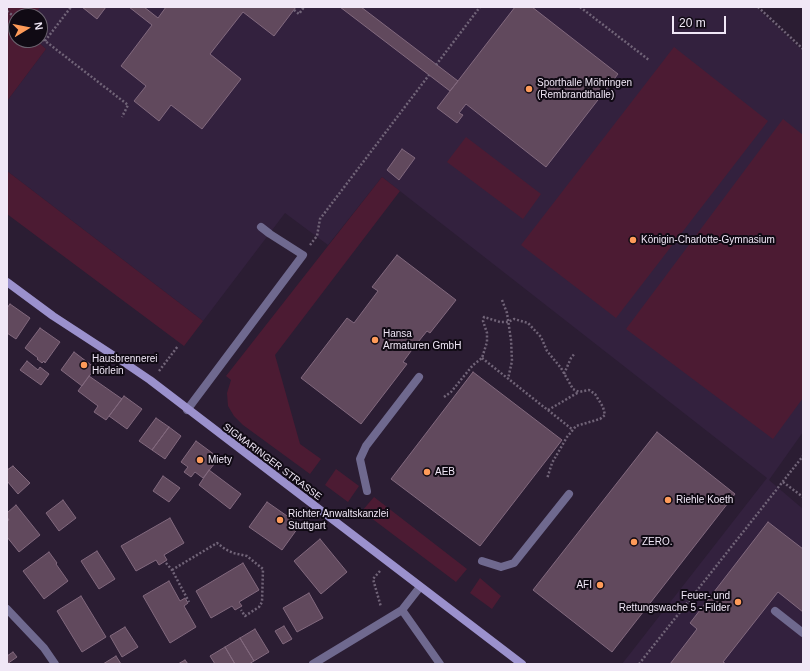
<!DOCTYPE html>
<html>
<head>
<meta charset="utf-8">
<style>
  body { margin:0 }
  #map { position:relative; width:810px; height:671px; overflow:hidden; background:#2b1d33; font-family:Helvetica,sans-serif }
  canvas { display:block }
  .frame { position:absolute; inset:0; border:8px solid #f0e7f6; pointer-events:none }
  .north { position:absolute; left:8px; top:8px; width:40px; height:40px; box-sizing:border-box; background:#100a14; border:1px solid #6a626e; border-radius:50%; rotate:80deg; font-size:11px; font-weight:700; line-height:16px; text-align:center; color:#f0e7f6 }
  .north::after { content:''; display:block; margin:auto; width:14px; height:18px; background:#fe9b59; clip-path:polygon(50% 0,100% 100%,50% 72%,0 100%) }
  .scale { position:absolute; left:672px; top:16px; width:54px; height:18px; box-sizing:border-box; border:2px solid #f0e7f6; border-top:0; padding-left:5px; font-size:12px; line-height:14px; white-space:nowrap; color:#f0e7f6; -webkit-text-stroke:3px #100a14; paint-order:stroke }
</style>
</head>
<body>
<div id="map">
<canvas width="810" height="671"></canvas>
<div class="frame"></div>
<div class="north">N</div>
<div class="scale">20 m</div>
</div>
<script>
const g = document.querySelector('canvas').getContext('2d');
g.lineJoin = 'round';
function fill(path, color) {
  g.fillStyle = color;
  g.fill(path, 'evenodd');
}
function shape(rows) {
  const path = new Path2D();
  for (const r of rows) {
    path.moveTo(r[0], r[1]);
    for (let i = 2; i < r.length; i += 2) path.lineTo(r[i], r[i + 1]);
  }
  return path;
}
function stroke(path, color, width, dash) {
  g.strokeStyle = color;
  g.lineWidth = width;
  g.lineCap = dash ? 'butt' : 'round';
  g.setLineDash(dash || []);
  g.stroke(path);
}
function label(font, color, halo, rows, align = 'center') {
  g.font = font + ' Helvetica,sans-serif';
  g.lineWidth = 4;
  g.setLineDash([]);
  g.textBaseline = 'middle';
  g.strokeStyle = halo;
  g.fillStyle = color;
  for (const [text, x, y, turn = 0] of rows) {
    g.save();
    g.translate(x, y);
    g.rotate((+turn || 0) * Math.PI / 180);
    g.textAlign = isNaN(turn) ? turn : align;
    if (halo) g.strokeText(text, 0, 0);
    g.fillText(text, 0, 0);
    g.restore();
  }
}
fill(shape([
  [40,7,756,7,803,51,803,432,769,480,803,509,803,664,622,664,767,478,382,177,328,245,285,213,203,321,7,171,7,101,46,49,36,40,40,40,40,16,34,16]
]), '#33213e');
fill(shape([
  [7,7,40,7,34,16,16,16,16,40,36,40,46,49,7,101],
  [674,47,768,121,616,318,521,245],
  [783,119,803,135,803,398,773,439,626,329],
  [466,137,541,194,523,219,447,162],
  [7,171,203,321,184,346,7,214],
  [382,177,400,191,275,355,300,444,321,459,310,474,243,425,234,416,228,406,227,393,231,380,226,376],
  [336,469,359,486,348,502,325,485],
  [374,497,467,569,456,582,362,511],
  [480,578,501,596,492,609,470,593]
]), '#4c1b33');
const building = shape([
  [82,7,106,7,97,19,82,7],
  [129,7,144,7,158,18,166,7,296,7,274,36,243,12,210,54,241,79,202,129,171,105,159,121,134,101,146,86,121,66,152,25,129,7],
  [340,7,361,7,458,81,450,91,340,7],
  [515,7,532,7,618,74,546,167,466,104,459,113,463,115,457,123,437,108,515,7],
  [402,149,415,158,399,180,387,170,402,149],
  [397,255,456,300,430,333,427,331,414,347,403,362,407,364,361,424,301,378,347,318,354,323,378,291,372,287,397,255],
  [10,304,30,318,16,339,7,333,7,308,10,304],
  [40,328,60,342,45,363,44,361,42,363,37,359,38,358,25,348,40,328],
  [74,352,95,368,82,386,61,370,74,352],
  [27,361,38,370,40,367,49,374,41,385,20,370,27,361],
  [473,372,562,440,480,546,391,479,473,372],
  [89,376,122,399,106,420,94,412,98,406,78,391,89,376],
  [124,396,142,409,127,429,109,416,124,396],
  [156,418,169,427,152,450,139,441,156,418],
  [169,427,181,436,165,459,152,450,169,427],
  [657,432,735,494,612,652,533,590,657,432],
  [196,441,219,458,203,478,195,472,191,477,184,472,188,467,181,462,196,441],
  [13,466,30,483,18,494,7,481,7,470,13,466],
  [209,470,241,494,230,509,199,485,209,470],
  [163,476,180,488,169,502,153,491,163,476],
  [63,500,76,518,59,531,46,513,63,500],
  [267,502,300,525,282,550,249,527,267,502],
  [16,505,40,535,19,552,7,537,7,521,9,520,7,517,7,513,16,505],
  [170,518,184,543,164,555,167,560,159,565,156,560,136,571,121,546,170,518],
  [768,522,803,549,803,612,778,592,723,662,726,664,670,664,697,629,690,623,768,522],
  [320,539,347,572,321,594,294,561,320,539],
  [97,551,115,579,99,589,81,561,97,551],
  [49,552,57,563,56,564,68,581,44,599,23,571,49,552],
  [243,563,259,590,239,602,242,606,235,610,232,606,211,618,196,591,243,563],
  [169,581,180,601,185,598,188,603,184,606,196,627,170,643,143,596,169,581],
  [309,593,323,618,297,632,283,608,309,593],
  [81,596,106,637,82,652,57,611,81,596],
  [284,626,292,639,283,644,275,631,284,626],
  [125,627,138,647,122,657,110,636,125,627],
  [255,629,269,652,254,661,240,638,255,629],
  [240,638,254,661,249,664,235,664,225,647,240,638],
  [225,647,235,664,215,664,210,656,225,647],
  [13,652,17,657,7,664,7,656,13,652],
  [116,656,121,664,103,664,116,656],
  [185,660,188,664,178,664,185,660]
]);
fill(building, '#61495d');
stroke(building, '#82697e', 1);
stroke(shape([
  [580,7,649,60],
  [758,7,803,49],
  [294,10,299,14,304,7],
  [7,11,16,18],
  [40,37,128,105,122,117],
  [45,41,71,7],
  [436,65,480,7],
  [310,245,317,236,320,219,429,75],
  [502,300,507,313,511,340,512,361,508,379],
  [482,358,573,430],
  [159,371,178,346],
  [564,374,571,358,575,353],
  [444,397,451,392,473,365,482,358,487,342,487,333,483,321,484,317,500,322,508,322,514,319,528,323,541,337,547,351,561,368,573,389,579,392,589,390,595,394,603,407,605,415,600,419,576,426,567,437,552,463,547,479],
  [548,410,579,392],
  [783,482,803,497],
  [166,563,172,570,189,602],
  [172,570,217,543,225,549,233,553,247,556,263,569,262,602,259,607,245,616,241,610],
  [380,571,373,579,381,607],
  [639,664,803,456]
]), '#716478', 2.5, [2, 2]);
stroke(shape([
  [187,410,303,255,270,234,261,227],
  [367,491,360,459,366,446,419,377],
  [482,561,501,567,514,563,569,494],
  [775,611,803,633]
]), '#6f698f', 8);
stroke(shape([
  [7,609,44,648,55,664],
  [402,610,440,664],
  [313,664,402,610,420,587]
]), '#6f698f', 8);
stroke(shape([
  [7,282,53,316,122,361,150,380,522,664]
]), '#9b91cd', 8);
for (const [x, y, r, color] of [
  [529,89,4,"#fe9b59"],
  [633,240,4,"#fe9b59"],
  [375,340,4,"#fe9b59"],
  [84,365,4,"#fe9b59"],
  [200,460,4,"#fe9b59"],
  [427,472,4,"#fe9b59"],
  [668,500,4,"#fe9b59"],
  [280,520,4,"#fe9b59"],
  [634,542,4,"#fe9b59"],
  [600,585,4,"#fe9b59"],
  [738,602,4,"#fe9b59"]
]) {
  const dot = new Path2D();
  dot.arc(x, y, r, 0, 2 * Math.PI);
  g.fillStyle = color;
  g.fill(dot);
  stroke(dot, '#100a14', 1.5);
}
label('10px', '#f0e7f6', '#100a14', [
  ["Sporthalle Möhringen",537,83],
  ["(Rembrandthalle)",537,95],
  ["Königin-Charlotte-Gymnasium",641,240],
  ["Hansa",383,334],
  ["Armaturen GmbH",383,346],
  ["Hausbrennerei",92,359],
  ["Hörlein",92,371],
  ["Miety",208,460],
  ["AEB",435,472],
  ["Riehle Koeth",676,500],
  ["Richter Anwaltskanzlei",288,514],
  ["Stuttgart",288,526],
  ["ZERO.",642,542],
  ["AFI",592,585,"right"],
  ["Feuer- und",730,596,"right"],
  ["Rettungswache 5 - Filder",730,608,"right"]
], 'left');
label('10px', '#f0e7f6', '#100a14', [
  ["SIGMARINGER STRASSE",272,462,37]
]);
</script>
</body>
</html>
